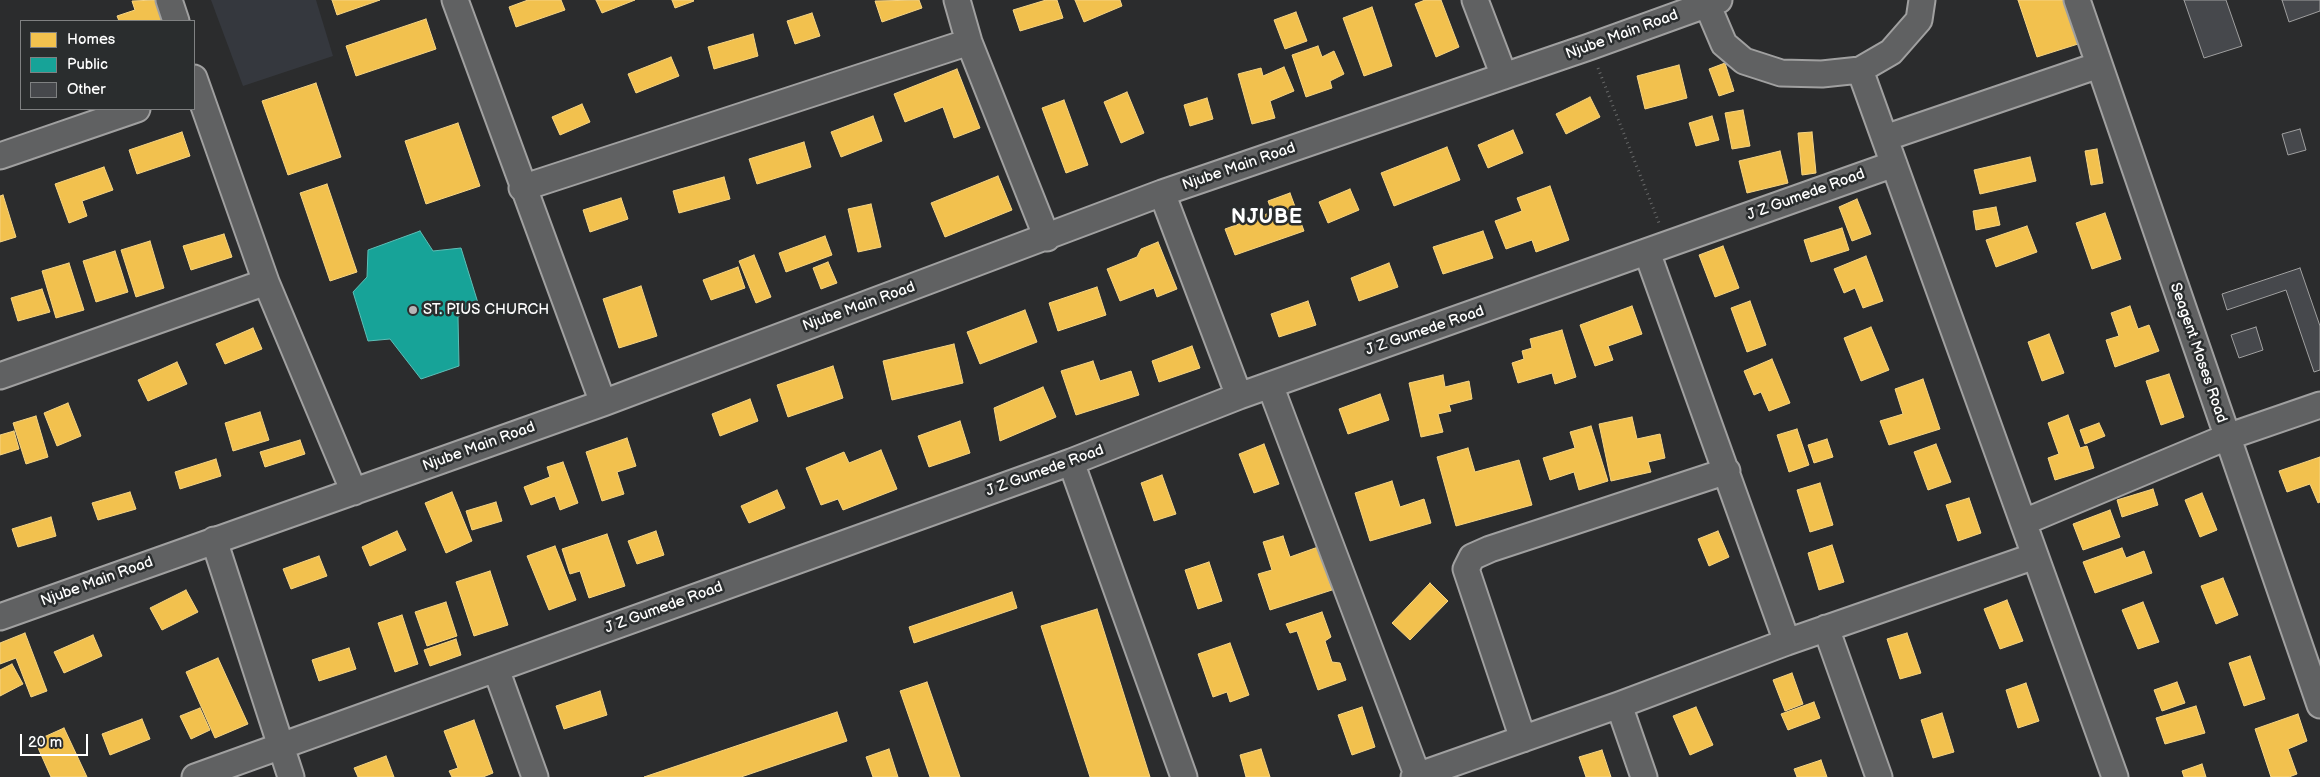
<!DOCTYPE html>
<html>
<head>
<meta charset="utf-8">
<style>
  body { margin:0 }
  #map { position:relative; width:2320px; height:777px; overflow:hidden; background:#2b2c2d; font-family:"Balsamiq Sans",sans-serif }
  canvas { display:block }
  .legend { position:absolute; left:20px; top:20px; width:175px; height:90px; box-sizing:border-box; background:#2a2d2e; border:1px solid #7f8182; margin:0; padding:6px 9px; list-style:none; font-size:15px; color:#fff }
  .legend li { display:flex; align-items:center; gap:10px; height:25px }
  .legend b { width:25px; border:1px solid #7f8182 }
  .scale { position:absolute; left:20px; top:734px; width:68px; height:22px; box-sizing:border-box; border:2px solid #fff; border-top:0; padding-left:6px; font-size:15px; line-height:18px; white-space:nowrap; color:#fff; -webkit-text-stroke:4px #2a2d2e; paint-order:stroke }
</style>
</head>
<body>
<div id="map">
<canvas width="2320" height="777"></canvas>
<ul class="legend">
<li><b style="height:14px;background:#f2c14e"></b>Homes</li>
<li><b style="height:14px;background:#17a398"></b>Public</li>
<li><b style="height:14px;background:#46484c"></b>Other</li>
</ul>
<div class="scale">20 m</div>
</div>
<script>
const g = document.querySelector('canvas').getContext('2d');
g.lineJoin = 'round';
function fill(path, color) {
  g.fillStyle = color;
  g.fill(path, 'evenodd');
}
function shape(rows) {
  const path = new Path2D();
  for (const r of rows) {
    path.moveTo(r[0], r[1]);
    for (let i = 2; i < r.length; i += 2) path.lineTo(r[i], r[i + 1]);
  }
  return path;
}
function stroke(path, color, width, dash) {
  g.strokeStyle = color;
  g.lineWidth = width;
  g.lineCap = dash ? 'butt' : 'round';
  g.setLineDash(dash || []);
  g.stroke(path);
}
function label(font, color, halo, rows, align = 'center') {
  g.font = font + ' "Balsamiq Sans",sans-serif';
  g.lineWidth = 5;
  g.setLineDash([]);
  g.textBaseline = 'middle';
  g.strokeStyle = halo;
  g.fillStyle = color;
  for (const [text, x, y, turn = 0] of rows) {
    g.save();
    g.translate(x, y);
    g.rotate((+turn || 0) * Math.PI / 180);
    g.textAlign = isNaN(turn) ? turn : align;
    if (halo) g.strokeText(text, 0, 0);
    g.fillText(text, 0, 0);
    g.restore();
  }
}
fill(shape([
  [211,0,316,0,333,56,243,86]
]), '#35383e');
const homes = shape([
  [155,0,162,21,119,21,117,16,135,10,132,1,155,0],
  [332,0,380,0,337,15,332,0],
  [528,0,561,0,565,10,516,27,509,7,528,0],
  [596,0,635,0,602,13,596,0],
  [672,0,693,0,694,1,675,8,672,0],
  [919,0,922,8,882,22,875,1,919,0],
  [1046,0,1057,0,1063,18,1020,31,1013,10,1046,0],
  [1075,0,1120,0,1122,6,1084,22,1075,0],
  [1425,0,1441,0,1459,47,1436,57,1415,4,1425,0],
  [2018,0,2063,0,2078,44,2037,57,2018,0],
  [1372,7,1392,66,1364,76,1343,18,1372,7],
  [1296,12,1307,41,1285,49,1274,20,1296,12],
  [812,13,820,36,795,44,787,21,812,13],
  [426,19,436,49,356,76,346,46,426,19],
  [753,34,758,56,714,69,708,47,753,34],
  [1318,46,1322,57,1334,51,1344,74,1330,81,1332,88,1306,97,1292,55,1318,46],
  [671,57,679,76,636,93,628,74,671,57],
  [1725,63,1734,91,1719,96,1709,69,1725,63],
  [1679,65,1687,98,1645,109,1637,76,1679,65],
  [1284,67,1294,91,1270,101,1275,118,1252,124,1238,74,1261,68,1263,76,1284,67],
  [957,69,980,128,954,138,943,107,905,122,894,94,957,69],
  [316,83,341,157,288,175,262,101,316,83],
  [1127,92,1144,133,1121,143,1104,102,1127,92],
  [1590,97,1600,117,1566,134,1556,114,1590,97],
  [1207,98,1213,119,1190,126,1184,105,1207,98],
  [1064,100,1088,165,1066,173,1042,108,1064,100],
  [582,104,590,122,560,135,552,117,582,104],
  [1743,110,1750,146,1732,149,1725,113,1743,110],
  [873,116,882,141,841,157,831,132,873,116],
  [1712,116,1719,140,1696,146,1689,123,1712,116],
  [458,123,480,186,426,204,405,141,458,123],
  [1513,130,1523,153,1488,168,1478,145,1513,130],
  [182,132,190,156,137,174,129,150,182,132],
  [1812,132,1816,173,1802,175,1798,133,1812,132],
  [804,142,811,167,757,184,749,159,804,142],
  [1447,147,1460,180,1394,206,1381,173,1447,147],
  [2097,149,2103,183,2091,185,2085,151,2097,149],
  [1780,151,1788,183,1747,193,1739,161,1780,151],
  [2030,157,2036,181,1980,194,1974,170,2030,157],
  [104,167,113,190,82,201,87,216,69,223,55,184,104,167],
  [998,176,1012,210,945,237,931,203,998,176],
  [724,177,730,199,679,213,673,191,724,177],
  [327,184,357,272,330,281,300,193,327,184],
  [1550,186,1569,240,1536,252,1532,240,1506,249,1495,221,1522,211,1517,198,1550,186],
  [1350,189,1359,210,1328,223,1319,202,1350,189],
  [1290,193,1304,231,1235,255,1225,229,1272,212,1268,201,1290,193],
  [3,195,16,237,0,242,0,196,3,195],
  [621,198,628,219,590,232,583,210,621,198],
  [1857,199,1871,234,1852,241,1839,207,1857,199],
  [871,204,881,247,858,252,848,209,871,204],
  [1996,207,2000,225,1976,230,1973,211,1996,207],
  [2105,213,2121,259,2092,269,2076,223,2105,213],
  [2027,226,2037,252,1996,267,1986,240,2027,226],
  [1842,228,1849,250,1811,262,1804,240,1842,228],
  [1483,231,1493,258,1443,274,1433,247,1483,231],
  [224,234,232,257,191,270,183,246,224,234],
  [825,236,832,255,786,272,779,253,825,236],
  [150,241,164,288,136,297,121,250,150,241],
  [1158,242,1177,289,1157,297,1154,288,1120,301,1107,269,1137,257,1141,249,1158,242],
  [1723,246,1739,288,1715,297,1699,255,1723,246],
  [115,251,128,292,96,302,83,261,115,251],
  [754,255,771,297,756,303,739,261,754,255],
  [1866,256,1883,301,1863,308,1855,288,1844,293,1834,269,1866,256],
  [828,262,837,283,821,289,813,268,828,262],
  [69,263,84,310,56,318,42,271,69,263],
  [1389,263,1398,287,1359,301,1351,278,1389,263],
  [738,267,745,288,711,300,703,280,738,267],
  [641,286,657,336,619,348,603,299,641,286],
  [1097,287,1106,315,1058,331,1049,303,1097,287],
  [42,289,50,312,18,321,11,298,42,289],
  [1308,301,1316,325,1279,337,1271,314,1308,301],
  [1750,301,1766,345,1747,352,1731,308,1750,301],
  [1632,306,1642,334,1608,346,1613,360,1595,366,1580,325,1632,306],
  [2130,306,2138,329,2149,325,2159,351,2115,367,2106,340,2119,336,2111,313,2130,306],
  [1025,310,1037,342,980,364,967,332,1025,310],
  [1871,327,1889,370,1861,381,1844,338,1871,327],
  [253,328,262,349,225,364,216,344,253,328],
  [1562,330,1576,377,1555,384,1552,373,1518,383,1512,363,1524,359,1522,351,1532,348,1530,339,1562,330],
  [2049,334,2064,373,2042,381,2028,342,2049,334],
  [954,344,963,383,892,400,883,361,954,344],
  [1192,346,1200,368,1159,382,1152,361,1192,346],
  [1772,359,1790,403,1769,411,1761,392,1754,395,1744,371,1772,359],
  [1093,361,1100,381,1131,371,1139,395,1076,415,1061,371,1093,361],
  [177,362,187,384,148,401,138,380,177,362],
  [833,366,843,398,788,417,777,385,833,366],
  [2169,374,2184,417,2161,425,2146,381,2169,374],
  [1443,375,1445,387,1469,381,1472,399,1449,405,1451,411,1438,414,1443,432,1421,437,1409,383,1443,375],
  [1923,379,1940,429,1889,445,1880,421,1903,414,1895,389,1923,379],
  [1043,387,1056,417,1000,441,994,408,1043,387],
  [1380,394,1389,420,1348,434,1339,409,1380,394],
  [750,399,758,421,720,436,712,414,750,399],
  [68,403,81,436,57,446,44,413,68,403],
  [260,412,269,440,233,451,225,423,260,412],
  [2068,415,2080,448,2087,446,2094,468,2055,480,2048,458,2059,454,2048,423,2068,415],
  [36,416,48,457,26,464,13,423,36,416],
  [1632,417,1637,439,1660,434,1665,458,1648,462,1651,472,1611,481,1599,424,1632,417],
  [960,421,970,453,929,467,918,436,960,421],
  [2099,423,2105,436,2085,444,2080,430,2099,423],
  [1591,426,1608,481,1579,490,1574,472,1550,480,1543,458,1575,448,1570,432,1591,426],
  [1797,429,1809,465,1789,472,1777,435,1797,429],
  [14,431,19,449,0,455,0,435,14,431],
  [627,438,636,466,617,472,624,494,602,501,586,452,627,438],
  [1827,439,1833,457,1814,463,1808,445,1827,439],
  [300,440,305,454,265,467,260,452,300,440],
  [1264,444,1279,484,1254,493,1239,454,1264,444],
  [1936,444,1951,482,1928,490,1914,452,1936,444],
  [1468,448,1475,472,1519,460,1532,505,1456,526,1437,457,1468,448],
  [881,450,897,489,843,510,838,499,821,505,806,468,844,452,849,463,881,450],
  [2320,457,2320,502,2318,503,2310,484,2287,492,2279,471,2320,457],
  [216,459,221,476,180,489,175,472,216,459],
  [563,462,578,503,560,510,555,496,531,505,524,487,550,477,547,467,563,462],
  [1162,475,1176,514,1154,521,1141,483,1162,475],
  [1392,481,1400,507,1424,499,1431,523,1370,541,1355,493,1392,481],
  [1820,483,1833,525,1810,532,1797,490,1820,483],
  [2153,489,2158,505,2122,517,2117,500,2153,489],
  [777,490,785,508,749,523,741,506,777,490],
  [130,492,136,509,98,520,92,503,130,492],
  [452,492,472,541,446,553,425,503,452,492],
  [2202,493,2217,530,2200,537,2185,500,2202,493],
  [1969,498,1981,533,1958,541,1946,505,1969,498],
  [496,502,502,521,472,530,466,511,496,502],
  [2110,510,2120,537,2083,550,2073,524,2110,510],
  [51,517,56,536,18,547,12,529,51,517],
  [397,531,406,550,370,566,362,547,397,531],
  [656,531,664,555,637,564,628,541,656,531],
  [1718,531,1729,557,1709,566,1698,539,1718,531],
  [607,534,625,586,589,598,580,571,570,574,562,549,607,534],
  [1283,536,1290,557,1318,547,1332,590,1270,610,1258,574,1272,570,1263,542,1283,536],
  [1832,545,1844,582,1819,590,1808,553,1832,545],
  [555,546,576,600,549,610,527,556,555,546],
  [2122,548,2126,558,2144,551,2152,573,2095,593,2083,562,2122,548],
  [319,556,327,576,291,589,283,569,319,556],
  [1209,562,1222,601,1198,609,1185,570,1209,562],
  [490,571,508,625,474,636,456,582,490,571],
  [2223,578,2238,615,2216,624,2201,586,2223,578],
  [1430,583,1448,601,1410,640,1392,623,1430,583],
  [186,590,198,612,162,630,150,608,186,590],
  [1012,592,1017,608,914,643,909,627,1012,592],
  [2007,600,2023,641,2000,649,1984,609,2007,600],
  [446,602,457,636,427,646,415,612,446,602],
  [2143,602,2159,642,2138,649,2122,610,2143,602],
  [1097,609,1150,777,1090,777,1041,626,1097,609],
  [1322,612,1331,637,1325,641,1332,662,1340,663,1346,680,1318,690,1297,631,1290,633,1286,624,1322,612],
  [402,615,418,664,395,672,378,623,402,615],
  [25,633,47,691,31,697,16,658,0,664,0,643,25,633],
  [1907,633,1921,673,1900,679,1887,639,1907,633],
  [93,635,102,656,64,673,54,652,93,635],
  [456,639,461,655,430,666,424,650,456,639],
  [1230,643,1249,695,1230,702,1227,692,1213,697,1198,654,1230,643],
  [349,648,356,669,319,681,312,660,349,648],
  [2250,656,2265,699,2244,706,2229,663,2250,656],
  [218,658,248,724,215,738,186,672,218,658],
  [12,664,23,684,0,696,0,670,12,664],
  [1792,673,1803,704,1785,711,1773,680,1792,673],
  [927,682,960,777,930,777,900,691,927,682],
  [2177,682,2185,703,2162,711,2154,690,2177,682],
  [2026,683,2039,721,2018,728,2006,690,2026,683],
  [600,691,607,715,564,729,556,706,600,691],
  [1814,702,1820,718,1788,730,1781,714,1814,702],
  [2196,706,2205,733,2165,744,2156,718,2196,706],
  [1362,707,1375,747,1352,755,1338,715,1362,707],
  [1696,707,1713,745,1690,755,1673,716,1696,707],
  [200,708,210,730,191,739,180,716,200,708],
  [837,712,847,741,741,777,644,777,837,712],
  [1942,713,1954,752,1933,758,1921,720,1942,713],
  [2298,714,2307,741,2288,749,2297,774,2289,777,2271,777,2255,729,2298,714],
  [142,719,150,739,110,755,102,734,142,719],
  [474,720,493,773,483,777,452,777,449,771,458,768,444,731,474,720],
  [64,728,87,777,51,777,35,741,64,728],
  [889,749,898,777,873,777,866,757,889,749],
  [1261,749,1270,777,1246,777,1240,755,1261,749],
  [1602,750,1611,777,1586,777,1579,757,1602,750],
  [386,756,394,777,358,777,354,768,386,756],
  [1821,760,1827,777,1797,777,1794,769,1821,760],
  [2202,764,2206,777,2184,777,2182,771,2202,764]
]);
fill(homes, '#f2c14e');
stroke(homes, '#f6d483', 1);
const public = shape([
  [420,231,433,251,461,248,478,303,458,317,459,366,421,379,390,339,368,341,353,292,367,277,368,250,420,231]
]);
fill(public, '#17a398');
stroke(public, '#5dbfb7', 1);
const building = shape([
  [2184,0,2226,0,2242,46,2204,58,2184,0],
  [2282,0,2320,0,2320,11,2289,22,2282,0],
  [2300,129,2306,150,2288,155,2282,134,2300,129],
  [2300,268,2320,326,2320,370,2314,372,2286,290,2227,310,2222,294,2300,268],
  [2256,327,2263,350,2239,358,2231,335,2256,327]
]);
fill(building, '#46484c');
stroke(building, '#a0a0a0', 1);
const minor = shape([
  [169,0,176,21],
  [455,0,603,403],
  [957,0,969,42,1047,238],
  [1475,0,1504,76],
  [2077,0,2320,705],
  [1707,4,1724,44,1744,61,1781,73,1822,74,1860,70,1891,52,1919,20,1922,0],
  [1860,70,2115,777],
  [194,78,266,282,354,492],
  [1885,138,2099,65],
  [0,156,137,109],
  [522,188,969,42],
  [1162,193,1239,396],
  [1647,252,1787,642],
  [0,376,266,282],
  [1270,385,1418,777],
  [1071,462,1184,777],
  [2024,522,2227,437,2320,405],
  [214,540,291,777],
  [0,617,603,403,1162,193,1589,47,1719,0],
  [1826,628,1879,777],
  [496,669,535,777],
  [1619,705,1644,777],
  [1523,739,1466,569,1472,557,1490,549,1727,471],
  [195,777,1071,462,1239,396,1894,164],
  [1414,777,1619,705,1787,642,2035,556]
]);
stroke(minor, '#a0a0a0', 29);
stroke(shape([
  [1598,68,1659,223]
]), '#686969', 3, [1, 4]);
stroke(minor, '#606162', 25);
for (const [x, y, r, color] of [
  [413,310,5,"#b5b5b6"]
]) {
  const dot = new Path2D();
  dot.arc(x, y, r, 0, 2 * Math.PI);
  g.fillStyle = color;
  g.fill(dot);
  stroke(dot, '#2a2d2e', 2);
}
label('15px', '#fff', '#2a2d2e', [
  ["Njube Main Road",1622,35,-20],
  ["Njube Main Road",1239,167,-19],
  ["J Z Gumede Road",1806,195,-20],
  ["Njube Main Road",859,307,-20],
  ["J Z Gumede Road",1425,331,-19],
  ["Seagent Moses Road",2198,353,71],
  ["Njube Main Road",479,447,-20],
  ["J Z Gumede Road",1045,471,-20],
  ["Njube Main Road",97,582,-20],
  ["J Z Gumede Road",664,608,-20]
]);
label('15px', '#fff', '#2a2d2e', [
  ["ST. PIUS CHURCH",423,310]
], 'left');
g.letterSpacing = '1px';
label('bold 20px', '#fff', '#2a2d2e', [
  ["NJUBE",1267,218]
]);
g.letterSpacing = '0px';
</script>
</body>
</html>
